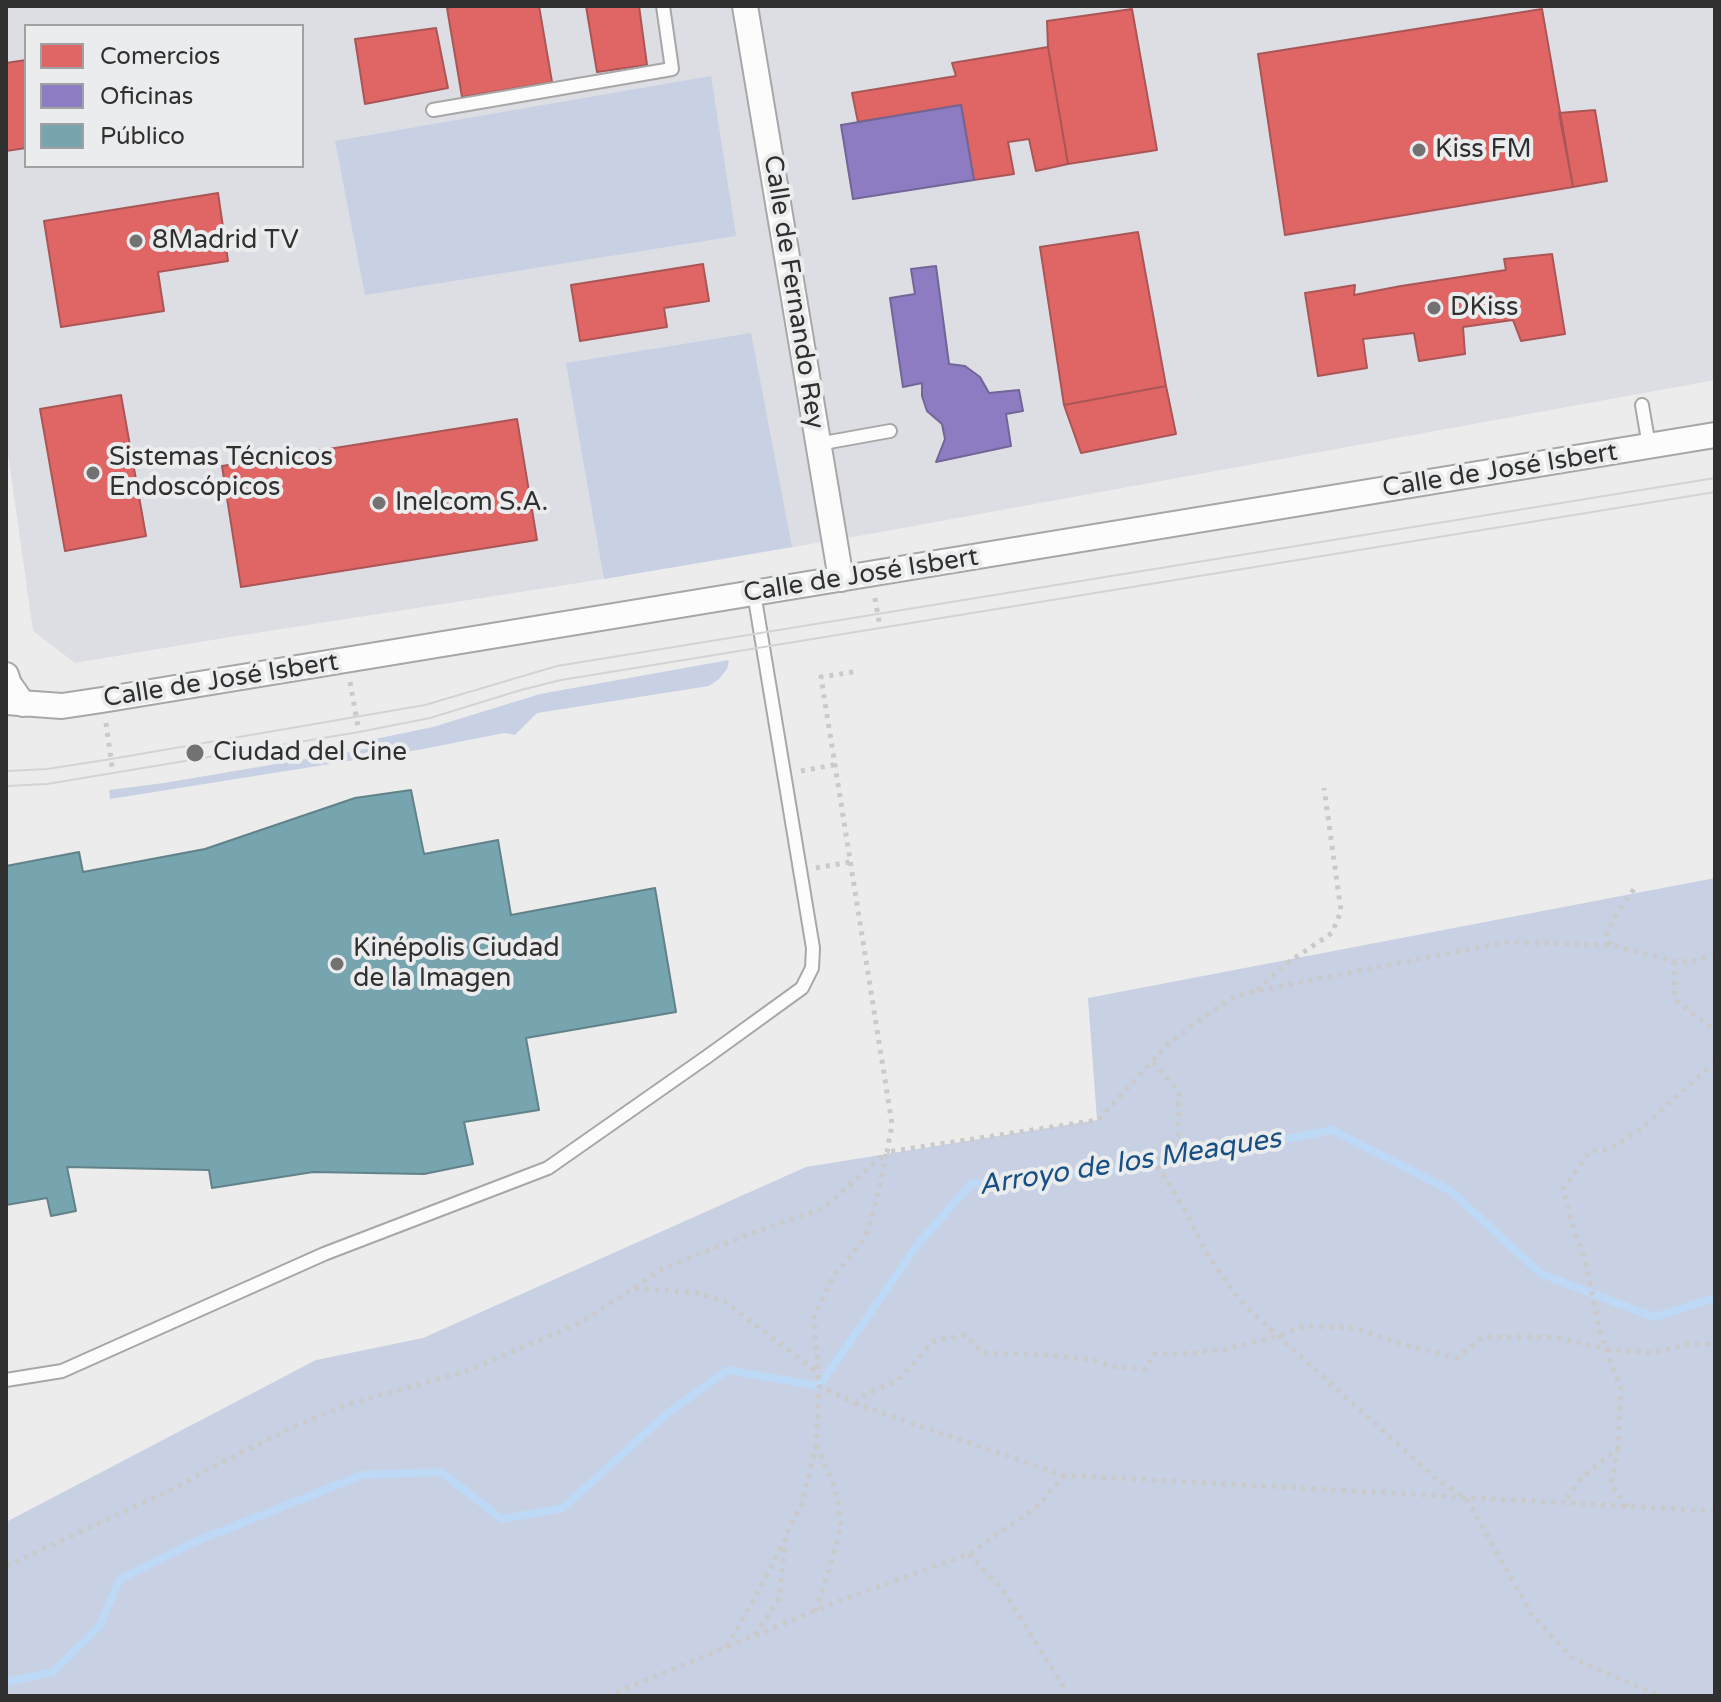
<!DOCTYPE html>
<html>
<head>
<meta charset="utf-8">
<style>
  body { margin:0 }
  #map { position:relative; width:1721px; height:1702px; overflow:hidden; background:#ececec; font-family:"Varela Round",sans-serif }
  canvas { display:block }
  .frame { position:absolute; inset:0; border:8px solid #303031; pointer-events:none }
  .legend { position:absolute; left:24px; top:24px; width:280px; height:144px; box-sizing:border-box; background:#ebeced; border:2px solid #a0a1a2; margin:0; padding:10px 14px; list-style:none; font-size:24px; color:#303031 }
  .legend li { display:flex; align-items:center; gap:16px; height:40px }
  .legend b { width:40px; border:2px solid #a0a1a2 }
</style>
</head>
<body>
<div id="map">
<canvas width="1721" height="1702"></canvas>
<div class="frame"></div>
<ul class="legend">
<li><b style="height:22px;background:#e06666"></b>Comercios</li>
<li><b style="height:22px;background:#8e7cc3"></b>Oficinas</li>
<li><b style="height:22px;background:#76a5af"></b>Público</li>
</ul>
</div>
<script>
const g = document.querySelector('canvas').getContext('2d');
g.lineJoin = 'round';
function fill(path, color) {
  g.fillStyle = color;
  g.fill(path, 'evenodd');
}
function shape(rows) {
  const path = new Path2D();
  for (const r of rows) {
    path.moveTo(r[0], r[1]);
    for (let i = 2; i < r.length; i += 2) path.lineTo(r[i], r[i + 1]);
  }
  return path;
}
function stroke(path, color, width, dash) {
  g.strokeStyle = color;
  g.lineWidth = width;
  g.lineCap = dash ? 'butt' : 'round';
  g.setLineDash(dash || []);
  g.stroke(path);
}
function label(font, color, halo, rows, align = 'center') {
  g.font = font + ' "Varela Round",sans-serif';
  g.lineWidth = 8;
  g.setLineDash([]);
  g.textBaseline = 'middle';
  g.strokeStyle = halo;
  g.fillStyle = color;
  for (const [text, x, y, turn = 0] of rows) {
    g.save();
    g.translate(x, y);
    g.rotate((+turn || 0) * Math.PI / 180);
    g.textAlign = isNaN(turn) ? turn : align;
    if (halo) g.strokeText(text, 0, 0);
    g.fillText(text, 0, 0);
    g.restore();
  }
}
fill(shape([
  [6,6,1715,6,1715,380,870,534,604,579,230,637,75,663,33,631,6,440],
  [26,26,302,26,302,166,26,166]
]), '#dddee3');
fill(shape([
  [711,76,736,236,365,295,335,141],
  [751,333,792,547,604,579,566,363],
  [729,660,727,669,719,679,709,686,537,713,515,735,504,733,418,750,110,799,109,790,164,783,370,748,370,740,433,727,540,694],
  [1715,878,1715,1696,6,1696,6,1522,316,1360,423,1338,806,1167,1097,1120,1088,998]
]), '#c8d0e3');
const shops = shape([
  [456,6,539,6,552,82,462,97,447,8,456,6],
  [586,6,639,6,647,65,597,72,586,6],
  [1132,9,1157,150,1068,164,1048,47,1047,21,1132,9],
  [1542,9,1573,187,1285,235,1258,54,1542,9],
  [436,28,448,88,365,104,355,39,436,28],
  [1048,47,1068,164,1036,171,1029,139,1008,142,1014,174,974,180,961,105,858,122,852,93,956,76,952,63,1048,47],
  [26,60,26,148,6,151,6,63,26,60],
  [1595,110,1607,181,1573,187,1559,113,1595,110],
  [218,193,228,261,158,272,164,311,61,327,44,221,218,193],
  [1138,232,1166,386,1064,405,1040,247,1138,232],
  [1552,254,1565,334,1521,341,1513,320,1463,327,1465,354,1419,361,1414,333,1363,339,1367,368,1318,376,1305,293,1355,285,1354,295,1401,286,1506,270,1504,259,1552,254],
  [703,264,709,301,664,308,667,327,580,341,571,285,703,264],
  [1166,386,1176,434,1081,453,1064,405,1166,386],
  [121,395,146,536,65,551,40,409,121,395],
  [517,419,537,540,241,587,222,466,517,419]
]);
fill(shops, '#e06666');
stroke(shops, '#ab5656', 2);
const offices = shape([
  [961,105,974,180,853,199,841,125,961,105],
  [936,266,949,364,965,366,980,377,989,393,1019,390,1023,411,1006,414,1011,446,936,462,945,439,942,424,927,411,922,396,922,383,903,387,890,298,915,294,911,269,936,266]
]);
fill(offices, '#8e7cc3');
stroke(offices, '#726597', 2);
const public = shape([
  [411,790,424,854,498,840,511,915,655,888,676,1012,526,1038,539,1110,464,1122,473,1164,424,1174,313,1172,212,1188,209,1170,67,1167,76,1211,51,1216,47,1198,6,1205,6,866,79,852,83,872,205,849,355,798,411,790]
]);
fill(public, '#76a5af');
stroke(public, '#618289', 2);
stroke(shape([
  [6,1682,53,1672,99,1627,120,1579,192,1543,362,1475,441,1472,502,1519,563,1508,669,1412,728,1370,819,1386,919,1243,971,1184,1129,1169,1332,1130,1451,1191,1541,1274,1654,1317,1715,1298]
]), '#bdd9f6', 8);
const service = shape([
  [433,110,672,69,663,6],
  [1642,405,1649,446],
  [818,444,890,431],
  [6,1380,62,1371,324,1254,548,1168,708,1056,802,988,812,968,813,948,754,593]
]);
const minor = shape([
  [745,6,841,579],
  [6,675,9,684,23,704],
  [6,702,62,706,102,700,1715,435]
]);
stroke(service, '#a7a7a8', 16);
stroke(minor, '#a7a7a8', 28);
stroke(shape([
  [875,598,880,628],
  [350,682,359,732],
  [106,723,113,774],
  [801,771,839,764],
  [816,868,855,861],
  [1611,945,1607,934,1617,913,1634,889],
  [1715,953,1691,962,1674,961,1611,945,1506,942,1256,991,1231,998,1170,1042,1098,1120,887,1152,875,1206,865,1238,834,1275,814,1317,819,1386,856,1404,1063,1475,1715,1511],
  [1674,961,1675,1000,1715,1030],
  [1257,990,1283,966,1332,933,1341,911,1324,788],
  [1153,1062,1179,1092,1178,1135,1157,1164,1184,1209,1210,1259,1244,1305,1435,1478,1466,1498,1531,1613,1571,1657,1659,1696],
  [1715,1062,1637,1132,1610,1149,1590,1151,1563,1189,1574,1231,1585,1259,1600,1332,1606,1349,1651,1353,1688,1344,1715,1344],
  [635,1288,696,1293,724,1301,817,1372],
  [856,1404,864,1395,898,1380,934,1341,965,1335,984,1353,1050,1355,1093,1360,1116,1367,1146,1369,1153,1354,1192,1353,1226,1349,1278,1336,1305,1326,1355,1328,1402,1344,1457,1358,1482,1337,1554,1337,1606,1349,1621,1389,1618,1448,1581,1478,1564,1502],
  [1618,1449,1611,1485,1628,1507],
  [969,1554,1003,1590,1063,1686,1063,1696],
  [6,1566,169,1491,228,1459,296,1426,349,1404,467,1371,582,1322,662,1269,752,1233,824,1208,887,1152,892,1124,821,677,859,671],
  [815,1611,829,1570,841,1527,836,1490,817,1447],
  [755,1635,779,1599,786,1534,802,1503,816,1446,819,1386],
  [727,1647,769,1572,784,1539],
  [607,1696,839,1601,969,1554,1039,1505,1063,1475]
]), '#cacaca', 5, [4, 6]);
stroke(service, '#fcfcfc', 12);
stroke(minor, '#fcfcfc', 24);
stroke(shape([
  [6,771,47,769,111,759,425,705,557,666,1715,478],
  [6,786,47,784,359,732,430,718,521,690,561,680,1715,492]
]), '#d3d3d4', 2);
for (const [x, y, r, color] of [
  [1419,150,8,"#727272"],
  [136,241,8,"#727272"],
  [1434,308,8,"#727272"],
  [93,473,8,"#727272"],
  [379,503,8,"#727272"],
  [195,753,10,"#727272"],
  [337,964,8,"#727272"]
]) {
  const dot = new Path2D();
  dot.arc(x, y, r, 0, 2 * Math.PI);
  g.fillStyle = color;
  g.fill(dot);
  stroke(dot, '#ebeced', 3);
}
label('26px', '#303031', '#ebeced', [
  ["Kiss FM",1435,150],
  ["8Madrid TV",152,241],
  ["DKiss",1450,308],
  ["Sistemas Técnicos",109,458],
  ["Endoscópicos",109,488],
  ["Inelcom S.A.",395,503],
  ["Ciudad del Cine",213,753],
  ["Kinépolis Ciudad",353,949],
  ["de la Imagen",353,979]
], 'left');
label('26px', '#303031', '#ebeced', [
  ["Calle de Fernando Rey",793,292,81],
  ["Calle de José Isbert",1500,471,-9],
  ["Calle de José Isbert",861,576,-9],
  ["Calle de José Isbert",221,681,-9]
]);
label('italic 28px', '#195084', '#ebeced', [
  ["Arroyo de los Meaques",1130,1163,-9]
]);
</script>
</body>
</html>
